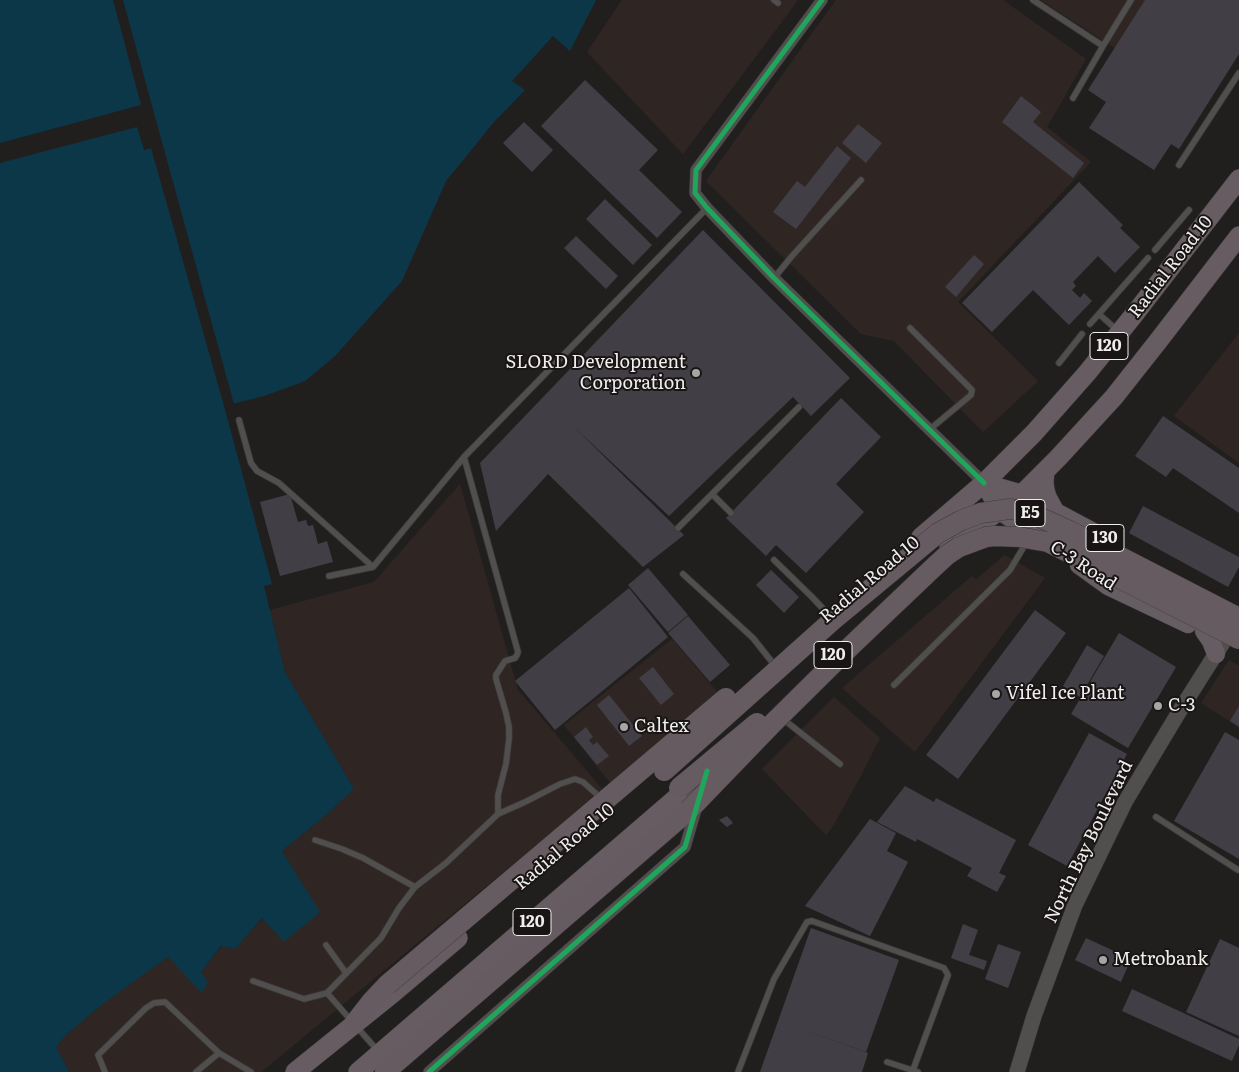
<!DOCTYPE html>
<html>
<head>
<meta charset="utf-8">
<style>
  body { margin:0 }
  canvas { display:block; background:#211f1e }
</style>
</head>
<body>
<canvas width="1239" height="1072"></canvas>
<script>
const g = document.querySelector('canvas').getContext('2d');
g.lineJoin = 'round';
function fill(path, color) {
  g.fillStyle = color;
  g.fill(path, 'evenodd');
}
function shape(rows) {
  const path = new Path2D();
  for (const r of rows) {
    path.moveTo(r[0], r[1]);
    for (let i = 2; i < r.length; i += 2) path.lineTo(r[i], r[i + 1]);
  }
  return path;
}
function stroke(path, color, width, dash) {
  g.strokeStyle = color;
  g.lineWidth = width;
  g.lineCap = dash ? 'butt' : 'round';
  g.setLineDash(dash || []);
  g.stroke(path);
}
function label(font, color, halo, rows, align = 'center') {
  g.font = font + ' Literata,serif';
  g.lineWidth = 4;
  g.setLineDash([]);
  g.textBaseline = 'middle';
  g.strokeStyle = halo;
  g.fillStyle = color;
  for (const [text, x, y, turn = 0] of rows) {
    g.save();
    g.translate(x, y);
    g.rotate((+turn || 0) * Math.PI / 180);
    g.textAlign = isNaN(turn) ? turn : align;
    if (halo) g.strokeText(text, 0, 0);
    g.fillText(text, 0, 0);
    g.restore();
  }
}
fill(shape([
  [622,0,798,0,683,154,587,52],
  [836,0,1003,0,1086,59,1047,127,1091,162,958,302,1038,381,983,432,894,341,861,334,706,181],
  [1041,0,1188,0,1145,68],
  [1239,333,1239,463,1174,416],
  [460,484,518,690,603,790,261,1072,69,1072,56,1047,66,1035,100,1006,168,957,201,972,222,946,235,949,248,934,263,918,282,851,326,815,354,789,285,672,270,610,374,582],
  [1004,555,1045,578,915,752,842,688,972,576,976,580],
  [672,639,724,700,616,790,564,725],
  [1229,660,1239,666,1239,727,1201,703],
  [834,697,880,738,858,781,833,826,826,835,762,769]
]), '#2f2624');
fill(shape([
  [0,0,596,0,570,51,553,36,512,81,525,90,494,122,446,181,402,281,335,356,305,381,264,396,224,406,272,584,264,586,285,672,354,789,326,815,282,851,320,912,284,942,262,918,248,934,235,949,221,946,201,972,208,982,202,993,168,957,100,1006,66,1035,56,1047,69,1072,0,1072]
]), '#0c3749');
fill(shape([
  [113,0,123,0,234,404,224,406,151,148,144,150,137,127,0,163,0,143,141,105]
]), '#211f1e');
fill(shape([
  [1145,0,1239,0,1239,54,1179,149,1171,144,1154,170,1089,128,1106,102,1088,90],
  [585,80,658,150,639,170,682,212,657,238,541,126],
  [1021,96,1041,112,1033,122,1084,163,1073,178,1002,122],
  [524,122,553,150,532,172,503,143],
  [858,124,882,143,866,163,842,143],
  [837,146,851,158,796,229,773,212,797,181,805,187],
  [1079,182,1123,225,1120,228,1140,247,1115,273,1098,256,1073,282,1076,286,1072,290,1080,298,1084,293,1092,301,1069,325,1033,290,992,332,962,303],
  [605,199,652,245,633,265,586,219],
  [703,230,850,378,811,416,793,397,669,516,573,426,684,535,643,567,548,474,496,531,480,463],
  [576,236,618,276,606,289,564,248],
  [974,255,984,264,956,297,945,287],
  [841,398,881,437,836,484,864,512,806,573,776,545,766,556,726,518],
  [1163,416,1239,468,1239,513,1173,468,1166,477,1135,456],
  [290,494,298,522,306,520,308,526,313,525,318,544,327,541,333,562,280,576,260,502],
  [1143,506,1239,557,1239,567,1228,587,1129,533],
  [648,568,688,615,668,632,628,585],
  [771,570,799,597,784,613,756,585],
  [629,588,668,637,555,730,515,681],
  [1035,610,1066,633,958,779,926,755],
  [688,616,730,665,710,682,668,633],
  [1119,633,1176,667,1128,748,1071,714],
  [1087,645,1104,656,1080,697,1063,686],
  [653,667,674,694,661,705,639,678],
  [609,695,642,736,629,746,597,705],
  [1239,706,1239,727,1230,721],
  [586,727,593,737,589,740,593,745,597,742,609,756,597,765,574,737],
  [1225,732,1239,740,1239,859,1174,821],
  [1089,733,1127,754,1067,866,1028,845],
  [905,786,934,802,936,798,1016,840,999,873,1006,876,997,892,967,876,972,868,917,839,916,842,877,822],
  [727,816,733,823,727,827,719,820],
  [870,819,896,833,887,851,908,862,870,936,805,906],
  [963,924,978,930,969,955,987,961,984,970,951,958],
  [811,928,899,960,866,1052,787,1024,868,1053,862,1072,760,1072],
  [1086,938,1131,959,1121,982,1075,960],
  [1220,939,1239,948,1239,1036,1186,1012],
  [998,944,1021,952,1008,988,985,979],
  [1132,989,1239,1039,1239,1045,1232,1061,1122,1011]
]), '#413e46');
const service = shape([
  [774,0,778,3],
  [1033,0,1103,46],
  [1073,98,1103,46,1131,0],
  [1179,165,1239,73],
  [1155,250,1189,210],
  [774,278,792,256,861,180],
  [1099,314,1118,331],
  [1090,324,1148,258],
  [910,328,972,390,971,395,929,430],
  [1059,363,1082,334],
  [239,420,251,463,257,471,279,483,373,567],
  [464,457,707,208],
  [712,494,731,513],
  [678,528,799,407],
  [774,560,812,597,829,615],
  [683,574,753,638,772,662],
  [894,685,1010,570,1026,543],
  [783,719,840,764],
  [498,814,525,802,560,784,575,779,583,782,602,799],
  [1156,817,1238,870],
  [315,840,342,849,363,858,415,887],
  [326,945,346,973],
  [253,981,304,999,327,993,381,938,399,908,415,887,446,863,498,814,498,795,506,764,509,739,509,727,506,713,496,679,496,675,505,661,515,658,517,655,518,652,464,457,373,567,329,576],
  [327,993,378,1051],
  [887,1062,918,1072],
  [105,1072,98,1055,146,1008,154,1003,165,1002,219,1053,251,1072],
  [196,1072,219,1053],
  [738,1072,774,979,807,922,812,921,944,968,948,975,913,1070]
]);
const minor = shape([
  [822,0,696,170,695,193,707,208,774,278,984,483],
  [429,1072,685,847,697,806]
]);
const secondary = shape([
  [1017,1072,1034,1016,1075,905,1125,802,1179,712,1234,625]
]);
const primary = shape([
  [984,483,1000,511,1043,540],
  [984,483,1022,494,1097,534],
  [1079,565,1108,586,1188,624],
  [1204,631,1211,641,1216,654]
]);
const trunk = shape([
  [1045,471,1044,482,1045,490,1047,497,1055,512],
  [921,537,984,483,1034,433,1087,373,1133,316,1239,179],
  [949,547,1022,494,1058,458,1114,397,1159,340,1239,236],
  [295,1072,393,993,458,938],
  [358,1072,696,781]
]);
const motorway = shape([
  [354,1024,372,1001,387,985],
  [385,1072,689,810]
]);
stroke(service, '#3c3a39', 7);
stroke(minor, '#3c3a39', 12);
stroke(secondary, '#3c3a39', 16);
stroke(primary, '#3c3a39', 19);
stroke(trunk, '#3c3a39', 20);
stroke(motorway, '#3c3a39', 21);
stroke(service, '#514f4e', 5.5);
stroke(minor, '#514f4e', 11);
stroke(secondary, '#514f4e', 15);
stroke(primary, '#665d62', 18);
stroke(trunk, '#665c62', 19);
stroke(motorway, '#675b62', 20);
const motorwayBridge = shape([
  [664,771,833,620,938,533,962,520,981,513,1009,509,1026,511,1070,531,1239,618],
  [679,788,757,723],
  [689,810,771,725,853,644,934,567,947,555,959,547,986,537,995,536,1019,537,1048,542,1239,639],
  [387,985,726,698]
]);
stroke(motorwayBridge, '#3c3a39', 21, []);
stroke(motorwayBridge, '#675b62', 20);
stroke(shape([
  [822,0,696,170,695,193,707,208,774,278,984,483],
  [429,1072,685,847,707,771]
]), '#20a55d', 5);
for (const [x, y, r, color] of [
  [696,373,5,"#a8a6a5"],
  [996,694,5,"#a8a6a5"],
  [1158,706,5,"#a8a6a5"],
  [624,727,5,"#a8a6a5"],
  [1103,960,5,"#a8a6a5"]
]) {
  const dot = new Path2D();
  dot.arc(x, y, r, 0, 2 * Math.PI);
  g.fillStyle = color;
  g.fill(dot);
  stroke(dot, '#181514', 2);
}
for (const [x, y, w] of [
  [1109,346,38],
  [1030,513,30],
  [1105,538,38],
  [833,655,38],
  [532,922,38]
]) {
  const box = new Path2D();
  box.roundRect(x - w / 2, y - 13.5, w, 27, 4);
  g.fillStyle = '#181514';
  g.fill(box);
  stroke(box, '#f0eeed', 1);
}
label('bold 16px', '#f0eeed', null, [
  ["120",1109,346],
  ["E5",1030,513],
  ["130",1105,538],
  ["120",833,655],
  ["120",532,922]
]);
label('18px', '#f0eeed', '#181514', [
  ["Radial Road 10",1171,267,-52],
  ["C-3 Road",1083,566,33],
  ["Radial Road 10",870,580,-40],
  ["North Bay Boulevard",1089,842,-64],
  ["Radial Road 10",565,847,-40]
]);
label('18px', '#f0eeed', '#181514', [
  ["SLORD Development",686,363,"right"],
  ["Corporation",686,384,"right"],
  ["Vifel Ice Plant",1006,694],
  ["C-3",1168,706],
  ["Caltex",634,727],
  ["Metrobank",1113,960]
], 'left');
</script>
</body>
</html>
